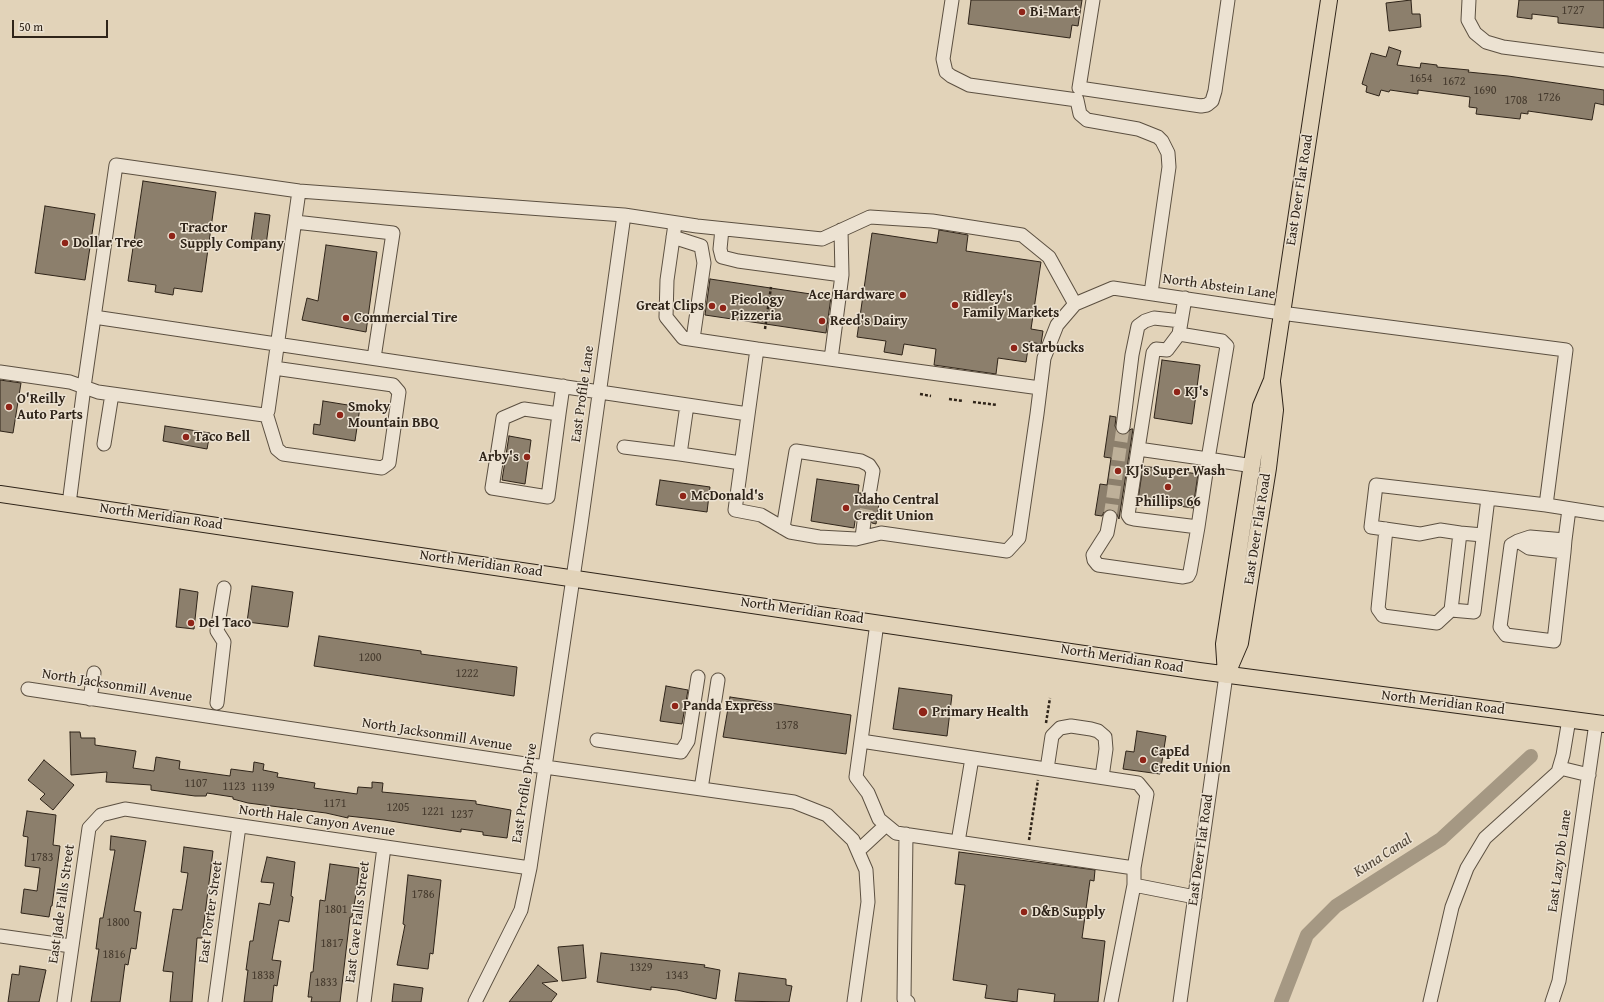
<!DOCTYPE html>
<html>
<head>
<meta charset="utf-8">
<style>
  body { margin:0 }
  #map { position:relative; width:1604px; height:1002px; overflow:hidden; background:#e2d3b9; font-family:"Gentium Book Plus",serif }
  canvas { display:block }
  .scale { position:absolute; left:12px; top:20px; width:96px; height:18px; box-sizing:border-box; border:2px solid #2f2419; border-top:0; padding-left:5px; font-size:12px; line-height:14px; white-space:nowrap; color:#2f2419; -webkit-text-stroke:3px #ece2d2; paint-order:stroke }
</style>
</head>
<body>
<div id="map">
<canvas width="1604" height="1002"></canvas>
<div class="scale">50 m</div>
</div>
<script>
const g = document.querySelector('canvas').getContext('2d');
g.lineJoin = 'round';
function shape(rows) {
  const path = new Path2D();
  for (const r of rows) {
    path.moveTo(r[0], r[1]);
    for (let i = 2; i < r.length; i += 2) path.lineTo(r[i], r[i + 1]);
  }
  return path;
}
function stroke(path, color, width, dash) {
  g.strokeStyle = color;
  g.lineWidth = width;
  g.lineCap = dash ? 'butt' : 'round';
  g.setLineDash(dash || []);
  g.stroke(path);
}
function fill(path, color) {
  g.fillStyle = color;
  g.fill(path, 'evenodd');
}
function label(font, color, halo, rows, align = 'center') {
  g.font = font + ' "Gentium Book Plus",serif';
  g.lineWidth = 3;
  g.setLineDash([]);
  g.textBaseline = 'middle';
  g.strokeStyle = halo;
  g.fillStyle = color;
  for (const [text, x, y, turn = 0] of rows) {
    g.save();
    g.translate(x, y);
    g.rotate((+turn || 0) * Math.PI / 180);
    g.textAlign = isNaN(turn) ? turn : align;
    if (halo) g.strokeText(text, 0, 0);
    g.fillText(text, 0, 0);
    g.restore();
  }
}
stroke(shape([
  [1281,1002,1307,935,1336,906,1441,839,1531,756]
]), '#a59883', 14);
const building = shape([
  [971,0,1082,0,1078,26,1072,25,1070,38,968,24,971,0],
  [1411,0,1412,14,1420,14,1421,27,1389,31,1386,3,1411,0],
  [1519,0,1604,0,1604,28,1558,23,1558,17,1532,14,1532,19,1517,17,1519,0],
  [1389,47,1401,51,1397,65,1420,68,1421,63,1437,65,1437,67,1469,70,1468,72,1508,76,1604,90,1604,105,1595,103,1592,120,1528,111,1528,114,1521,113,1520,119,1476,114,1477,108,1469,107,1470,97,1418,90,1418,94,1390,90,1389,92,1381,90,1379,96,1366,92,1367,86,1362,84,1371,53,1386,57,1389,47],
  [143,181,216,192,202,292,174,288,173,295,155,292,156,285,128,281,143,181],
  [45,206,95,214,85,280,35,273,45,206],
  [255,213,270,215,266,245,251,242,255,213],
  [939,230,968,235,966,251,1041,262,1031,329,1043,331,1041,344,1029,342,1026,362,998,358,996,374,934,365,936,349,904,344,902,355,884,352,886,341,857,337,872,233,937,243,939,230],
  [326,245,377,252,366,332,302,320,307,298,318,301,326,245],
  [710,279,831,297,826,333,705,315,710,279],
  [1162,360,1200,365,1192,424,1154,418,1162,360],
  [0,380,21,383,13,433,0,431,0,380],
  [323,401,360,407,355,441,313,434,314,424,320,425,323,401],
  [1110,416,1116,417,1115,426,1119,434,1126,434,1131,429,1133,429,1119,519,1115,511,1111,509,1104,512,1102,516,1095,515,1100,484,1107,485,1111,458,1104,457,1110,416],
  [165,426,210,433,207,449,163,441,165,426],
  [509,436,531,440,525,484,502,480,509,436],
  [1143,466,1198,474,1193,508,1138,500,1143,466],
  [817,479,859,485,858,493,861,493,862,498,867,503,875,500,877,496,880,496,876,524,872,523,869,516,865,514,861,515,855,521,854,528,811,521,817,479],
  [660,480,710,487,707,512,656,505,660,480],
  [252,586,293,592,288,627,247,622,252,586],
  [180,589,198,592,194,629,176,627,180,589],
  [319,636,421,651,421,654,517,667,514,696,314,666,319,636],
  [666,686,688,690,682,724,660,721,666,686],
  [899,688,952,695,947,736,893,729,899,688],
  [730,697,851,715,846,754,723,737,730,697],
  [1137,731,1166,736,1160,774,1123,769,1126,751,1134,752,1137,731],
  [70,732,80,732,81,738,95,738,95,745,136,751,133,768,154,771,156,757,180,761,179,769,230,776,231,769,253,772,254,762,264,764,263,770,278,773,277,777,315,783,314,788,357,794,358,787,372,788,372,782,383,783,382,792,476,801,476,804,511,810,507,838,483,835,483,832,461,829,461,832,384,820,348,816,348,818,326,813,248,803,233,799,233,797,207,793,206,796,195,796,151,790,151,785,106,782,107,772,71,775,70,732],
  [44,760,74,785,53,810,40,799,45,794,28,780,44,760],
  [27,811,56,815,53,845,60,846,52,906,51,906,49,917,21,913,24,889,37,891,40,868,25,866,28,837,23,836,27,811],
  [111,836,146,841,134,911,141,912,136,949,131,948,128,965,125,964,120,1002,91,1002,99,949,96,949,100,918,103,918,115,850,110,850,111,836],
  [184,847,213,851,202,938,197,938,192,1002,170,1002,173,972,163,971,173,909,182,910,188,873,181,872,184,847],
  [959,852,1095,870,1094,881,1090,880,1082,938,1105,941,1098,1002,1054,1002,1055,994,1018,989,1017,1002,985,998,987,985,953,980,965,885,955,884,959,852],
  [267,857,295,862,291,896,293,897,289,922,279,920,272,960,281,961,277,986,274,985,272,1002,244,1002,248,970,246,970,250,941,253,941,259,903,270,905,274,883,261,882,267,857],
  [330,864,359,868,356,894,352,917,350,917,340,1002,311,1002,312,997,308,997,311,972,313,972,320,900,325,901,330,864],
  [408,875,441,880,433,954,430,953,428,969,397,965,405,925,403,924,408,875],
  [583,945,586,978,562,981,558,947,583,945],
  [601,953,705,965,704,967,720,970,716,999,677,990,651,987,651,990,597,982,601,953],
  [538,965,558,981,542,983,557,994,551,1002,509,1002,538,965],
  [20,966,46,970,39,1002,8,1002,12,974,19,975,20,966],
  [739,973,786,979,786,985,792,986,789,1002,735,1001,739,973],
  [394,984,423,988,421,1002,392,1002,394,984]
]);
fill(building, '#8c7f6c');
stroke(building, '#2f2419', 1);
stroke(shape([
  [1110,517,1123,427],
  [864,522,869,495]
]), '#beb099', 13, [13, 6]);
const minor = shape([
  [952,0,943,59,946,72,951,76,969,85,1077,100,1080,114,1087,120,1138,129,1158,137,1162,141,1168,153,1169,167,1151,293],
  [1093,0,1079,88,1201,106,1207,105,1212,101,1215,91,1228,0],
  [1469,0,1468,20,1475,33,1486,42,1503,47,1604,60],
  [295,222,393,233,374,358],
  [675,224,667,280,666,317,683,338,757,349],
  [722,229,720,249,722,257,738,261,842,275,841,230],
  [673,237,701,246,704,263,693,339],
  [1185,298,1179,334,1222,341,1227,346,1208,459,1198,527,1134,519,1130,518,1128,515,1138,449,1208,459,1253,466],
  [1075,304,1113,288,1281,313,1566,350,1546,505],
  [94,317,748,414],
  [831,359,842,275],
  [0,372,70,382,98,392,264,415,268,411,299,191],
  [687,405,680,454,741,463],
  [266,413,277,449,283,454,382,468,389,463,399,392,393,385,274,368],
  [559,414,524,409,503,418,492,488,548,497,559,414,563,386],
  [1123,427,1132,355,1138,326,1145,321,1154,318,1181,321],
  [104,444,112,394],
  [624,447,680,454],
  [1138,449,1153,353,1156,349,1167,350,1179,334],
  [1488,498,1474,612,1451,610,1460,533,1440,530,1420,534,1371,527,1376,485,1488,498,1546,505,1604,514],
  [69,504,84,387,116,165,299,191,624,215,697,226,822,239,870,217,932,221,1022,235,1049,257,1075,304,1057,325,1044,358,1037,414,1019,538,1007,551,881,533,856,539,819,537,790,532,761,515,735,510,757,349,1040,388],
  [1110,517,1107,533,1093,555,1094,560,1098,565,1183,577,1188,576,1190,572,1198,527],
  [783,528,796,451,861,461,869,465,873,471,869,495],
  [1386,529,1378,609,1383,616,1437,623,1451,610],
  [1460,533,1483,535],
  [862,537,864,522],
  [1565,540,1530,537,1518,541,1511,545,1500,627,1506,635,1554,641,1564,552,1565,540,1569,509],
  [1518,541,1529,548,1564,552],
  [877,623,856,777,868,793,879,819,896,833,1134,868],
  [28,689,545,767,794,802,827,815,853,840,866,870,868,902,854,1002],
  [90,699,94,673],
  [217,703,224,642,217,631,224,588],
  [597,740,681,752,688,741,698,677],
  [861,741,1138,783,1147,794,1134,868,1134,885,1111,1002],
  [1560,768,1589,775],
  [1047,769,1052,736,1060,728,1071,726,1091,729,1098,731,1105,737,1106,749,1102,777],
  [701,789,718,680],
  [906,834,904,999,908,1002],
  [958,842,972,758],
  [858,851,886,825],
  [1134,885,1195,897],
  [0,936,71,946],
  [64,1002,89,828,101,815,125,809,530,868],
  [215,1002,239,826],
  [364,1002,384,847],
  [475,1002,521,910,530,868,581,524,624,215],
  [1180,1002,1226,675],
  [1430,1002,1452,907,1467,868,1485,838,1558,772,1563,755,1569,719],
  [1552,1002,1559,981,1596,723]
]);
const major = shape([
  [0,494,1199,671,1604,724],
  [1228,671,1240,643,1268,468,1275,410,1272,382],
  [1226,675,1224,644,1261,406,1272,380,1329,0]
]);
stroke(minor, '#5c5041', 15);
stroke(major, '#2f2419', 18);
stroke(shape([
  [765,329,771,287],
  [920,394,931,396],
  [949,399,963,401],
  [973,402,997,405],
  [1046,723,1050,698],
  [1029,840,1038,780]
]), '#2f2419', 2.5, [3, 2]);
stroke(minor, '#ece2d2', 13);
stroke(major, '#e2d3b9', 16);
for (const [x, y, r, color] of [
  [1022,12,4,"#8f2418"],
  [172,236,4,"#8f2418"],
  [65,243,4,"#8f2418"],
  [903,295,4,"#8f2418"],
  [955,305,4,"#8f2418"],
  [712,306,4,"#8f2418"],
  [723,308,4,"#8f2418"],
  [346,318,4,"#8f2418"],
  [822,321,4,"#8f2418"],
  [1014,348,4,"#8f2418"],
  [1177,392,4,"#8f2418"],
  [9,407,4,"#8f2418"],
  [340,415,4,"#8f2418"],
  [186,437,4,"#8f2418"],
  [527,457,4,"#8f2418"],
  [1118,471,4,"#8f2418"],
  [1168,487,4,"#8f2418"],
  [683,496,4,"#8f2418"],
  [846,508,4,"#8f2418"],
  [191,623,4,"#8f2418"],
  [675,706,4,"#8f2418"],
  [923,712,5,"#8f2418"],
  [1143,760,4,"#8f2418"],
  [1024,912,4,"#8f2418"]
]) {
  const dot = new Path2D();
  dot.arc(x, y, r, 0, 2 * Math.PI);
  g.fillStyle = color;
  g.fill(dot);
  stroke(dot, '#ece2d2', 1.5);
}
label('12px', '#463b2e', null, [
  ["1727",1573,11],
  ["1654",1421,79],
  ["1672",1454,82],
  ["1690",1485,91],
  ["1726",1549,98],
  ["1708",1516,101],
  ["1200",370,658],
  ["1222",467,674],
  ["1378",787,726],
  ["1107",196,784],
  ["1123",234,787],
  ["1139",263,788],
  ["1171",335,804],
  ["1205",398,808],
  ["1221",433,812],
  ["1237",462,815],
  ["1783",42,858],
  ["1786",423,895],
  ["1801",336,910],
  ["1800",118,923],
  ["1817",332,944],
  ["1816",114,955],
  ["1329",641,968],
  ["1838",263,976],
  ["1343",677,976],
  ["1833",326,983]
]);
label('bold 14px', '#2f2419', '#ece2d2', [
  ["Bi-Mart",1030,12],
  ["Tractor",180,228],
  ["Supply Company",180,244],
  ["Dollar Tree",73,243],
  ["Ace Hardware",895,295,"right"],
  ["Ridley's",963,297],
  ["Family Markets",963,313],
  ["Pieology",731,300],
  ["Pizzeria",731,316],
  ["Great Clips",704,306,"right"],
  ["Commercial Tire",354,318],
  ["Reed's Dairy",830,321],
  ["Starbucks",1022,348],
  ["KJ's",1185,392],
  ["O'Reilly",17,399],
  ["Auto Parts",17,415],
  ["Smoky",348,407],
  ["Mountain BBQ",348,423],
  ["Taco Bell",194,437],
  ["Arby's",519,457,"right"],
  ["KJ's Super Wash",1126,471],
  ["McDonald's",691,496],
  ["Idaho Central",854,500],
  ["Credit Union",854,516],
  ["Phillips 66",1168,502,"center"],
  ["Del Taco",199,623],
  ["Panda Express",683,706],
  ["Primary Health",932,712],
  ["CapEd",1151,752],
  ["Credit Union",1151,768],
  ["D&B Supply",1032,912]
], 'left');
label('14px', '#2f2419', '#ece2d2', [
  ["East Deer Flat Road",1300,190,-81],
  ["North Abstein Lane",1219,287,8],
  ["East Profile Lane",583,394,-82],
  ["North Meridian Road",161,517,8],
  ["East Deer Flat Road",1258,529,-81],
  ["North Meridian Road",481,564,8],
  ["North Meridian Road",802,611,8],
  ["North Meridian Road",1122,659,9],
  ["North Jacksonmill Avenue",117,686,9],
  ["North Meridian Road",1443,703,7],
  ["North Jacksonmill Avenue",437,735,9],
  ["East Profile Drive",525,793,-81],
  ["North Hale Canyon Avenue",317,821,8],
  ["East Deer Flat Road",1201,850,-82],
  ["East Lazy Db Lane",1560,861,-82],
  ["East Jade Falls Street",62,904,-82],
  ["East Porter Street",211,912,-82],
  ["East Cave Falls Street",358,922,-83]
]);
label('italic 15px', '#524739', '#ece2d2', [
  ["Kuna Canal",1383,856,-33]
]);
</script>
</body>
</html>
